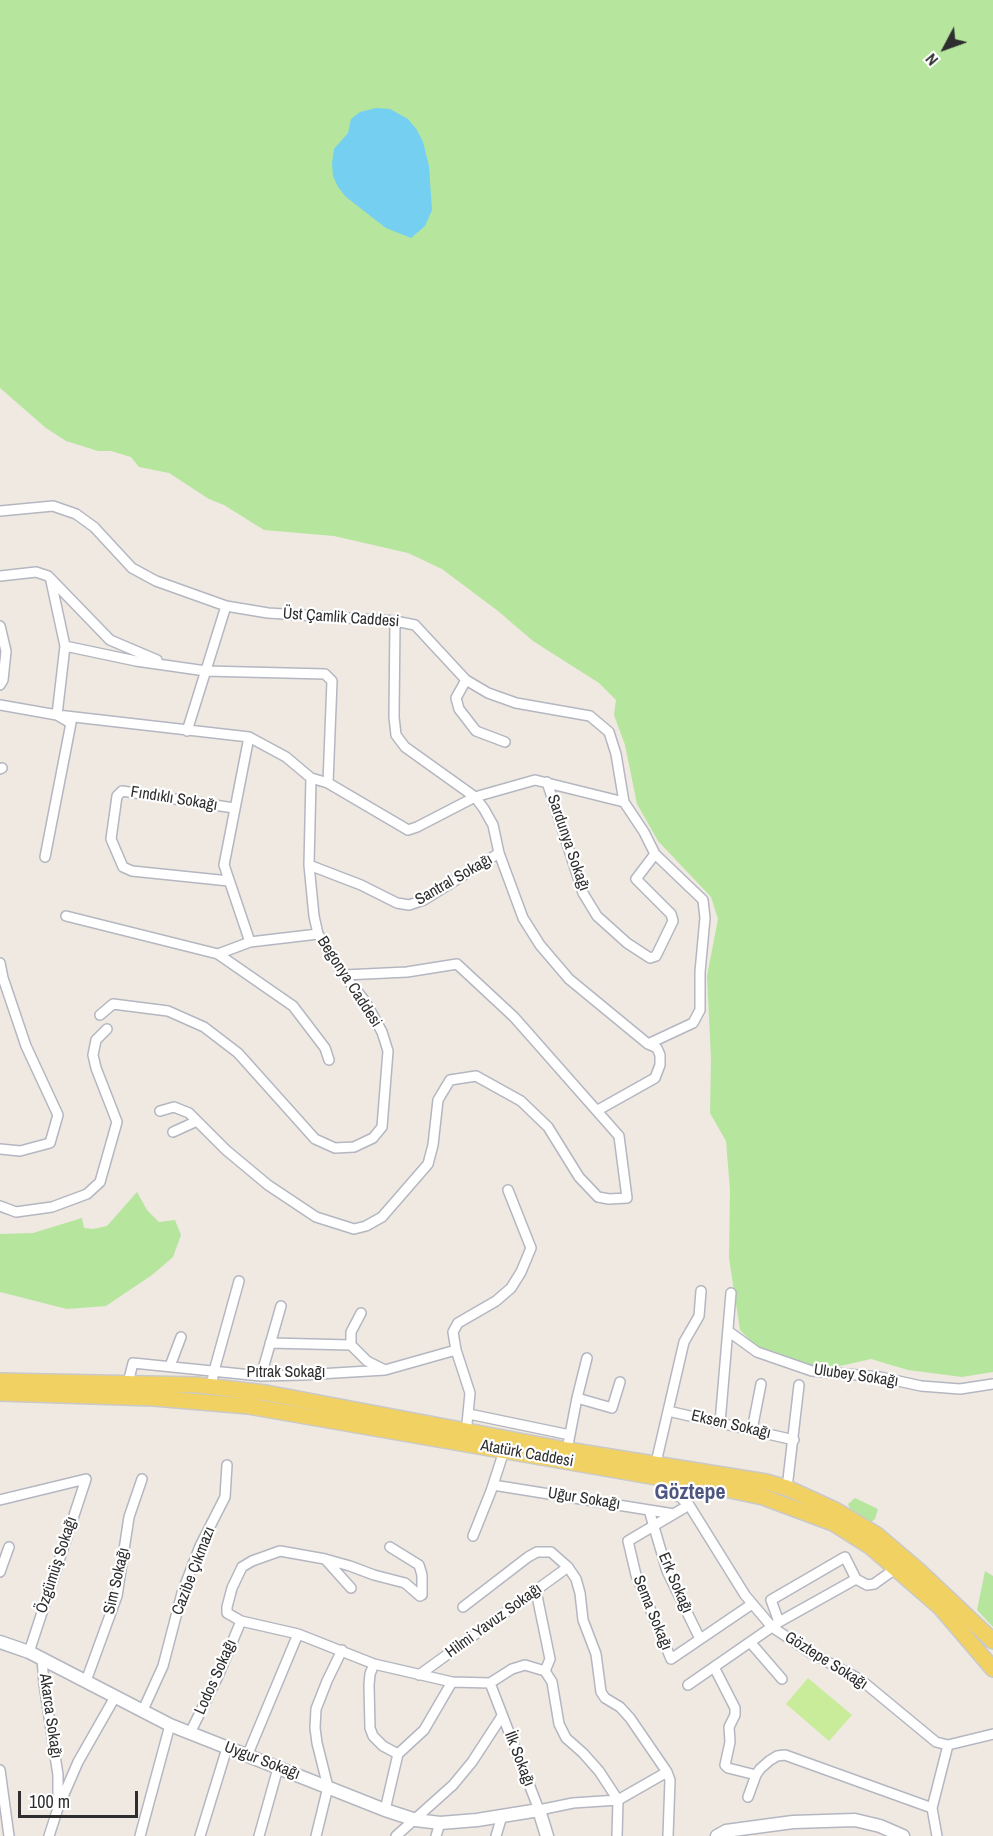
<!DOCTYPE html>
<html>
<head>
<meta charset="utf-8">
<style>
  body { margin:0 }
  #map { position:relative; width:993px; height:1836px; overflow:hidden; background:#efe9e1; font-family:"Archivo Narrow",sans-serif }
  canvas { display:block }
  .north { position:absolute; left:915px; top:18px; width:60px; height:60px; -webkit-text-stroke:4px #fff; paint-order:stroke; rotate:229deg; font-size:16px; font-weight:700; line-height:24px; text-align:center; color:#2e2e2e }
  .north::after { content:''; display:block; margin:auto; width:21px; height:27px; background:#2e2e2e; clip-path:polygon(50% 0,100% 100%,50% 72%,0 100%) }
  .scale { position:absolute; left:18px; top:1791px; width:120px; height:27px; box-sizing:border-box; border:3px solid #2e2e2e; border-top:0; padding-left:8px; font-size:18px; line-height:21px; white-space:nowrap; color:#2e2e2e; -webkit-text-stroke:4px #fff; paint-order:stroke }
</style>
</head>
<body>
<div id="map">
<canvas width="993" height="1836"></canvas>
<div class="north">N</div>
<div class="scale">100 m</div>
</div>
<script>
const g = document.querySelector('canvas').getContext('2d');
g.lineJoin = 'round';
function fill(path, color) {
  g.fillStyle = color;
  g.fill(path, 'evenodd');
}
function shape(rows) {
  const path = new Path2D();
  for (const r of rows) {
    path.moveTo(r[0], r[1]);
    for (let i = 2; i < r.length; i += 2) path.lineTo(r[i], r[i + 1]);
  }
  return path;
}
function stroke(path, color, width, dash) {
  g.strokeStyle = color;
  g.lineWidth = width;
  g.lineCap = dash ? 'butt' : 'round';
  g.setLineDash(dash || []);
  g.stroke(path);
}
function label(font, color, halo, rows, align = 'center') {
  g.font = font + ' "Archivo Narrow",sans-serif';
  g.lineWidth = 4.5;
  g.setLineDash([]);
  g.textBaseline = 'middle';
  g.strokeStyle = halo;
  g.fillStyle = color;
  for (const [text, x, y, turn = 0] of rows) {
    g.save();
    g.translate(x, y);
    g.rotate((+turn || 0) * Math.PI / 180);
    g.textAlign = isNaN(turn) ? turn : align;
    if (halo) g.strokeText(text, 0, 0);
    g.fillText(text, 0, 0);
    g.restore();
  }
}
fill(shape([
  [0,0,993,0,993,1372,962,1377,908,1370,871,1359,840,1366,807,1366,784,1360,757,1347,740,1330,729,1258,730,1190,726,1141,710,1113,711,1059,707,976,718,919,711,897,658,841,637,804,625,745,614,715,616,700,599,683,533,641,498,611,442,569,408,553,334,536,264,530,224,505,209,499,169,473,139,467,131,457,111,451,98,451,66,441,46,428,0,388],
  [137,1192,147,1210,159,1222,175,1220,181,1235,173,1257,152,1275,106,1306,67,1309,0,1292,0,1234,33,1233,82,1218,84,1228,93,1229,107,1226],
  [855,1498,878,1509,875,1519,871,1522,868,1521,850,1509,848,1504],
  [985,1571,993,1576,993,1627,977,1610]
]), '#b6e59e');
fill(shape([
  [808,1678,852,1715,829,1741,786,1704]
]), '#c9ec9a');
fill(shape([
  [376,108,390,109,408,119,417,130,423,142,429,166,432,210,425,226,411,238,386,228,346,197,338,187,333,176,332,163,334,149,348,133,351,119,360,112]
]), '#75cff0');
const minor = shape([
  [0,511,53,506,76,514,94,527,132,568,156,581,226,606,268,613,395,621,415,625,466,680,488,693,516,703,590,716,609,732,616,754,624,802,644,832,655,854,703,900,705,918,700,972,700,1010,693,1023,648,1044],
  [0,576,36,572,48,576,110,640,157,660],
  [395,621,394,717,396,735,405,747,475,797,484,809,493,825,499,853,523,918,540,945,569,979,648,1044,657,1048,660,1055,660,1065,655,1078,598,1110],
  [0,626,6,651,3,680,0,685],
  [65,646,136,661,206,671,325,674,332,681,328,783],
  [466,680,456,698,459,709,476,731,505,742],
  [0,705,57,715,249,737,286,757,311,778,328,783,408,830,417,827,475,797,535,780,624,802],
  [187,731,226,606],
  [249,737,224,865,250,942],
  [0,769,2,768],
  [547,782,583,893,597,916,627,943,650,958,656,956,673,921,671,914,636,879,655,854],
  [45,857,71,723,57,715,65,646,51,581],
  [309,865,361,885,397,903,409,905,424,900,499,853],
  [229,881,132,871,123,867,111,839,117,796,122,791,234,808],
  [66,916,218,954,250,942,318,934],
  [218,954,293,1006,325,1048,329,1060],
  [0,963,3,978,26,1046,58,1115,50,1143,20,1151,0,1149],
  [100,1015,113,1004,168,1011,204,1027,238,1053,315,1139,335,1148,354,1147,373,1138,382,1127,388,1051,382,1032,365,1001,344,975,318,934,314,916,309,865,311,778],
  [160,1111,174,1107,189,1113,226,1150,268,1185,316,1217,354,1229,366,1226,382,1217,428,1164,433,1145,438,1100,450,1080,476,1076,521,1101,548,1127,579,1177,598,1197,609,1199,627,1198,619,1136,514,1017,457,964,407,972,344,975],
  [173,1132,197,1121],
  [0,1206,16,1212,52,1207,87,1194,100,1182,117,1122,96,1068,93,1055,96,1040,107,1029],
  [361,1313,351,1332,351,1345,367,1361,383,1369],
  [728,1331,757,1352,812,1371,880,1377,921,1386,960,1389,993,1384],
  [270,1343,351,1345],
  [170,1366,181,1337],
  [261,1376,281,1306],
  [128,1383,133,1363,261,1376,302,1375,385,1370,456,1350],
  [211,1387,214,1371,239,1281],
  [577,1398,587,1358],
  [668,1411,794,1440],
  [469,1414,570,1435],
  [720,1423,731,1293],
  [752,1430,761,1384],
  [466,1434,470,1393,456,1350,453,1332,458,1323,496,1301,511,1288,521,1272,531,1248,508,1190],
  [567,1450,577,1398,612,1408,620,1382],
  [655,1467,684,1342,699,1316,701,1291],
  [659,1479,689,1505,745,1595,772,1627,811,1653,861,1680,936,1742,948,1745,993,1734],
  [493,1485,674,1514],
  [787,1488,799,1385],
  [0,1500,86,1479,29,1652],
  [689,1505,628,1541,636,1575,671,1659,752,1604],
  [649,1510,667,1571,700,1639],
  [473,1536,491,1491,504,1451],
  [390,1547,419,1565,422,1575,422,1595,420,1596,405,1583,374,1575,350,1566,325,1559,280,1551,252,1561,242,1567,232,1588,227,1607,227,1613,241,1621,298,1634,374,1664,452,1682,490,1683,512,1669,525,1665,545,1671,552,1682,559,1724,566,1738,583,1753,599,1771,618,1800,617,1836],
  [325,1559,351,1588],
  [0,1572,9,1547],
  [856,1579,867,1585,874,1584,895,1569],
  [536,1591,550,1659,545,1671],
  [463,1607,528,1557,537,1552,551,1552,568,1567,576,1579,580,1593,583,1620,596,1654,601,1692,605,1698,620,1707,630,1718,667,1772,670,1780,668,1836],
  [750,1642,782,1679],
  [42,1659,44,1684,58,1775,58,1802],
  [374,1664,370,1674,369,1685,370,1728,373,1736,383,1746,398,1754],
  [714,1667,735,1708,735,1715,729,1727,730,1742,725,1765,728,1768,756,1775],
  [419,1675,568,1567],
  [86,1681,117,1596,129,1517,142,1479],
  [490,1683,539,1810,573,1803,618,1800,667,1772],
  [688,1685,779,1622,856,1579,845,1557,771,1600,779,1622],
  [143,1710,163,1666,182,1593,200,1546,225,1497,227,1465],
  [190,1733,219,1674,241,1621],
  [247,1756,298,1634],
  [0,1770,9,1836],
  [748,1797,756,1775,760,1769,769,1761,777,1756,785,1755,932,1808],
  [385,1810,398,1754,424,1730,452,1682],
  [49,1836,58,1808,78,1762,115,1697],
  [140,1836,170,1725],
  [200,1836,227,1748],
  [259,1836,278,1768],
  [316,1836,328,1787,317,1743,315,1728,316,1709,327,1681,342,1650],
  [396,1836,453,1785,472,1762,502,1716],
  [436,1836,440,1823],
  [496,1836,502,1816],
  [937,1836,932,1808,948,1745]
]);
const tertiary = shape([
  [0,1642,29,1652,170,1725,385,1810,416,1820,440,1823,477,1820,539,1810,547,1836],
  [717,1836,726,1831,793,1822,855,1820,880,1826,903,1836]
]);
const primary = shape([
  [0,1381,197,1385,266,1393,567,1450,766,1482,787,1488,835,1510,877,1535,918,1570,993,1641],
  [0,1393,154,1398,248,1406,725,1489,763,1497,833,1523,871,1547,940,1607,993,1669]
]);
stroke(minor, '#b4b7c1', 12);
stroke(tertiary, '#b4b7c1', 15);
stroke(primary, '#c9c9c9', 18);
stroke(minor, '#fff', 9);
stroke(tertiary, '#fff', 12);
stroke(primary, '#f2d163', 15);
label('16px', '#2e2e2e', '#fff', [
  ["Üst Çamlik Caddesi",341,618,4],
  ["Fındıklı Sokağı",174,799,9],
  ["Sardunya Sokağı",568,843,71],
  ["Santral Sokağı",454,880,-30],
  ["Begonya Caddesi",349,982,57],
  ["Pıtrak Sokağı",286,1373],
  ["Ulubey Sokağı",856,1376,8],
  ["Eksen Sokağı",731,1425,13],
  ["Atatürk Caddesi",527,1454,10],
  ["Uğur Sokağı",584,1499,9],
  ["Özgümüş Sokağı",57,1565,-72],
  ["Cazibe Çıkmazı",194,1571,-69],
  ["Sim Sokağı",117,1581,-77],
  ["Erk Sokağı",675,1583,67],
  ["Sema Sokağı",652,1613,68],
  ["Hilmi Yavuz Sokağı",494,1621,-36],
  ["Göztepe Sokağı",826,1661,32],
  ["Lodos Sokağı",216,1677,-66],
  ["Akarca Sokağı",50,1716,82],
  ["İlk Sokağı",519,1759,69],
  ["Uygur Sokağı",262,1761,21]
]);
label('bold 22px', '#4d5680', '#fff', [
  ["Göztepe",690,1493]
]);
</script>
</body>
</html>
